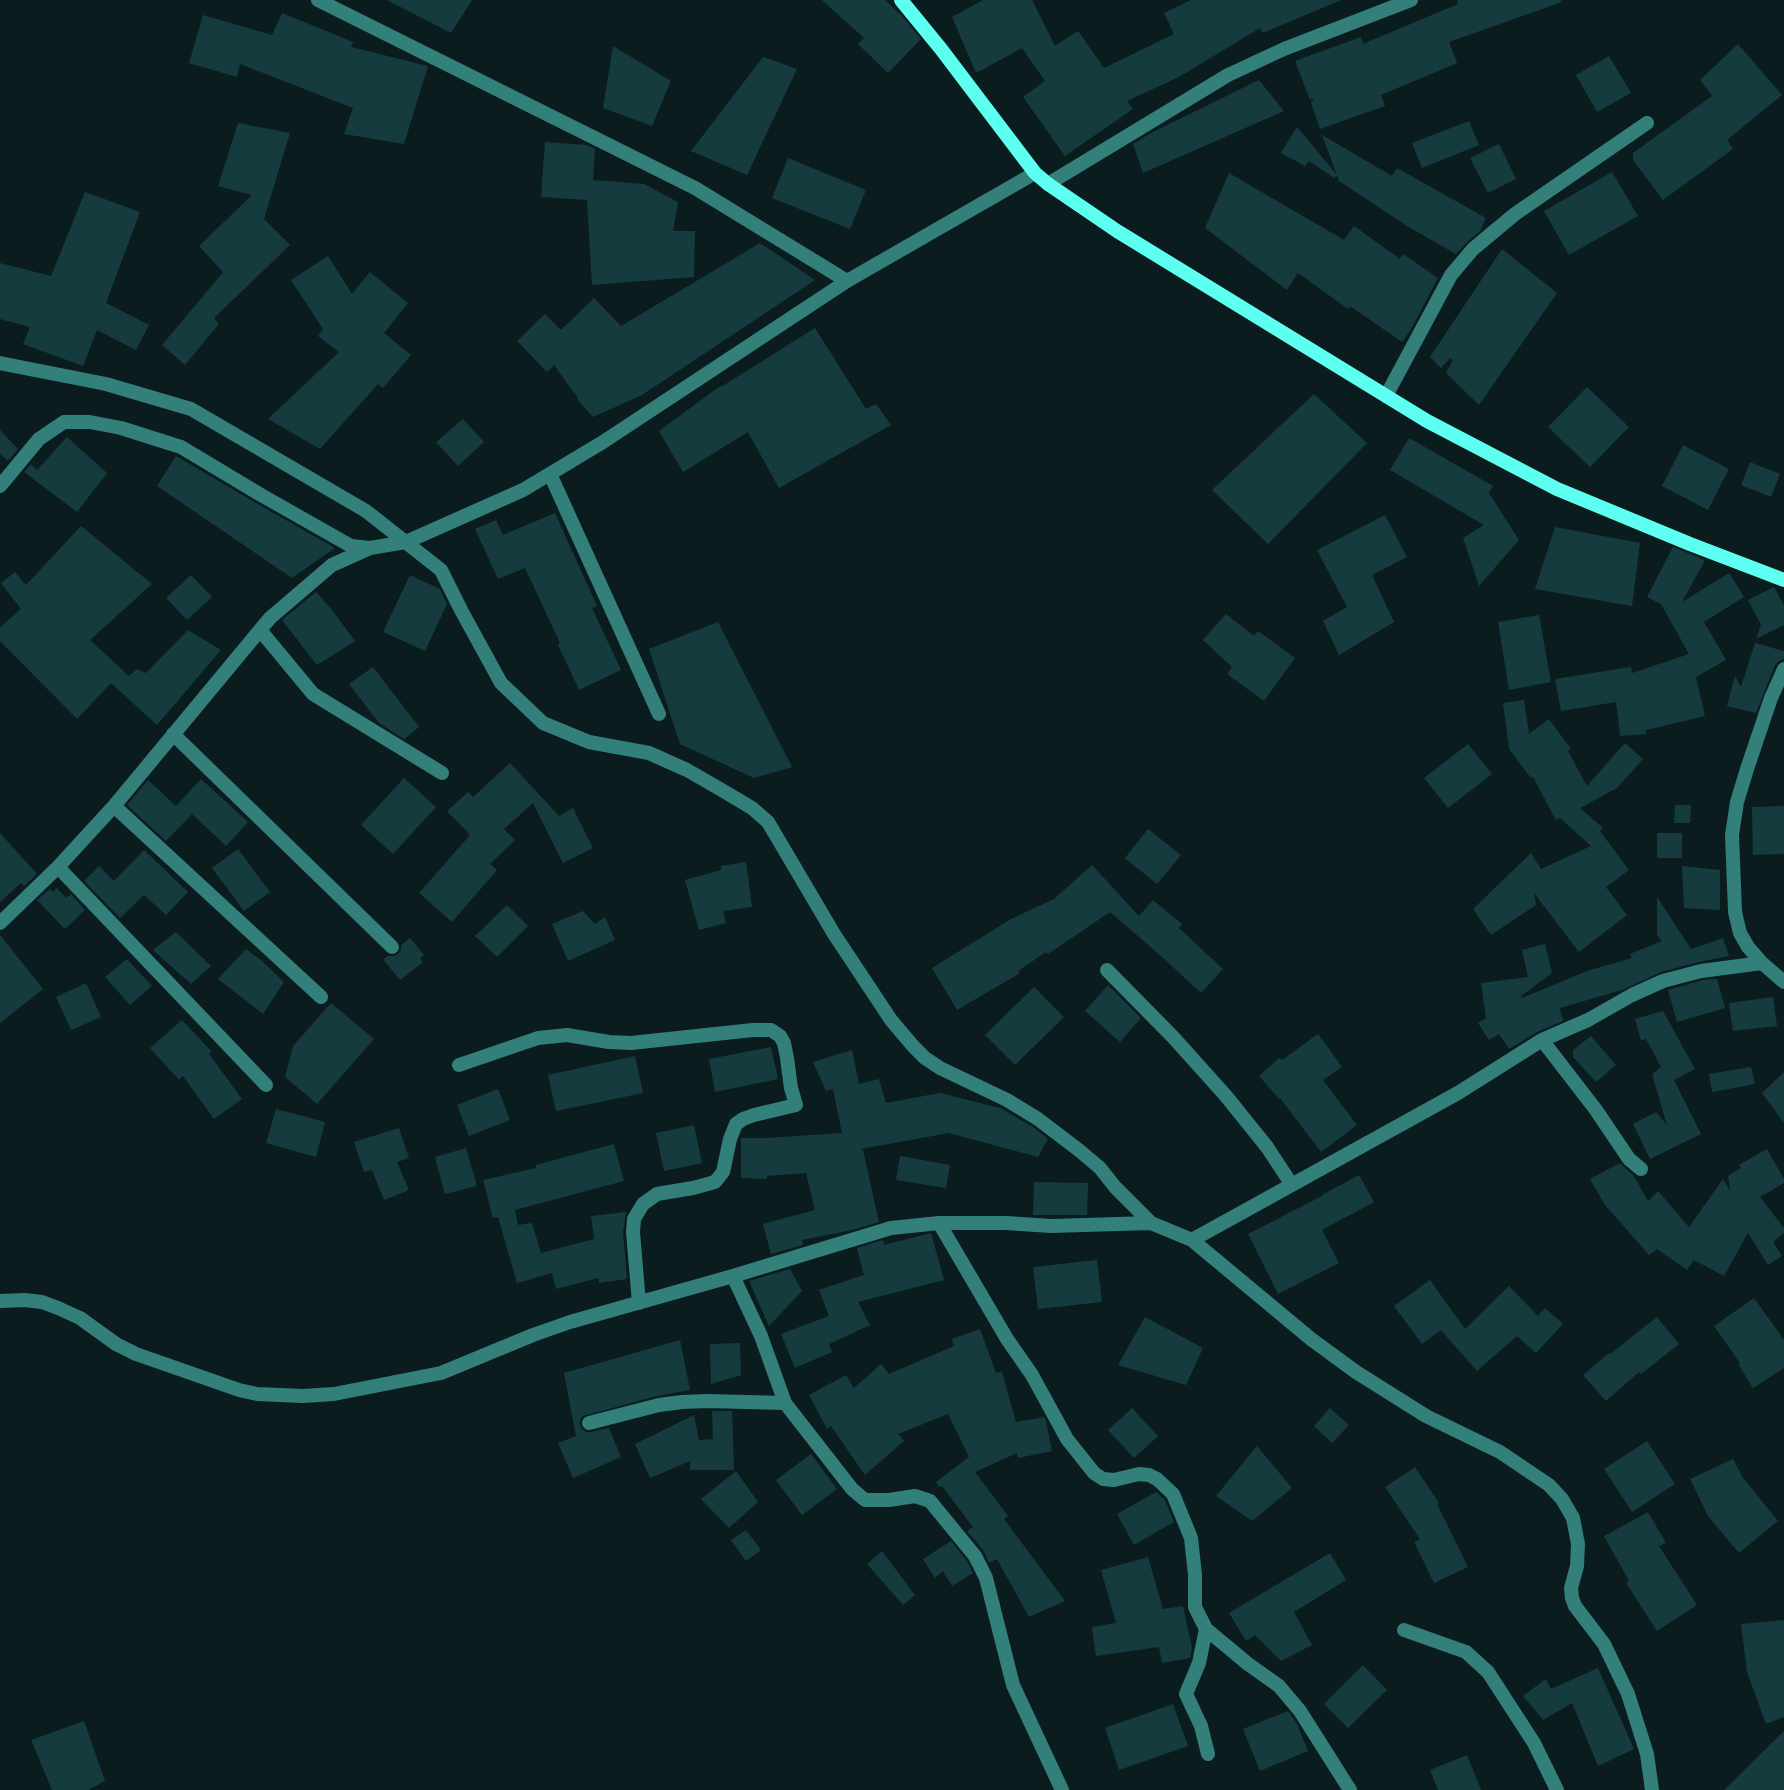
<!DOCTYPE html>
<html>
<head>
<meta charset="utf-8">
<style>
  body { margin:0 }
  canvas { display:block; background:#0a1c1d }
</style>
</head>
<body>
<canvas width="1784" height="1790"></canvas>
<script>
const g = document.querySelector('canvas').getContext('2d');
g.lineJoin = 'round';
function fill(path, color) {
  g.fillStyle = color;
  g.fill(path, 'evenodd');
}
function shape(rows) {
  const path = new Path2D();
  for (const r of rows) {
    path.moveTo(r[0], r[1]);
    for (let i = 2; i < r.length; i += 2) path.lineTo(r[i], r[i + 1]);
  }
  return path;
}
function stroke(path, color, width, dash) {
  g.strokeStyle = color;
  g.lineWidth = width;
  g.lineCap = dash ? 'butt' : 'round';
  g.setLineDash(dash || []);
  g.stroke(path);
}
fill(shape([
  [387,0,472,0,451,33],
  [822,0,885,0,902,16,921,39,888,73,858,44,864,38],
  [983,0,1032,0,1055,46,1078,31,1104,68,1174,34,1164,13,1191,0,1341,0,1263,33,1260,28,1179,77,1127,101,1133,109,1065,156,1023,97,1045,81,1022,48,976,73,952,17],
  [1457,0,1561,0,1562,2,1449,42,1457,63,1381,95,1385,106,1320,129,1311,103,1314,98,1310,100,1295,61,1361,37,1363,44,1458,4],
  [282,13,353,42,351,47,428,66,404,144,344,134,353,108,240,64,237,77,189,63,203,15,272,35],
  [1738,44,1782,95,1727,140,1733,149,1663,200,1633,160,1633,153,1712,96,1700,80],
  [613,46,671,81,652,126,603,108],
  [1609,56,1631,93,1597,112,1576,75],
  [763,57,797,69,747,175,691,151],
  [1259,80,1284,111,1143,173,1133,144,1151,133],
  [1469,121,1479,145,1422,168,1412,143],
  [238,123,290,133,264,219,290,245,214,318,219,324,185,365,162,345,223,272,199,246,252,195,218,186],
  [1297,127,1337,175,1334,178,1309,161,1305,166,1281,153],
  [1322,135,1392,176,1397,168,1486,218,1480,231,1467,242,1456,254,1407,226,1339,181],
  [545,142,587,145,595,149,593,180,644,184,678,202,673,231,695,231,694,277,592,285,587,200,541,197],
  [1499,144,1516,179,1488,193,1470,158],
  [788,158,866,190,850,229,772,198],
  [1612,172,1638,216,1569,255,1544,211],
  [1229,173,1344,240,1354,226,1400,259,1403,254,1438,278,1410,331,1402,342,1350,306,1348,309,1298,273,1287,290,1205,228],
  [85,192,140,212,106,303,149,325,136,350,97,330,83,366,23,344,30,327,0,319,0,263,51,276],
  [760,243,815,280,642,395,593,417,577,399,578,398,554,365,547,372,517,341,545,314,561,330,594,298,621,326],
  [1502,249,1557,293,1479,405,1446,373,1453,360,1450,358,1441,368,1430,357],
  [328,256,352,294,370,272,408,303,384,333,411,355,383,388,378,384,320,449,268,419,339,352,318,336,323,329,291,280],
  [815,328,866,409,876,404,891,425,779,488,748,432,683,472,659,431,720,386,721,387],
  [1587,387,1629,427,1590,467,1548,427],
  [1314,394,1367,443,1268,544,1212,490],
  [463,419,484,442,458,466,436,442],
  [0,430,18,449,8,461,0,454],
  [67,437,107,473,77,512,24,472,31,464,37,470],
  [1409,438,1493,486,1489,493,1519,540,1479,586,1463,538,1484,525,1390,470],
  [1683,445,1729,469,1708,510,1662,486],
  [176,456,256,503,335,548,292,578,157,486],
  [1750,462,1780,474,1771,497,1741,485],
  [555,513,597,606,592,608,621,670,579,690,558,645,560,643,525,568,498,579,475,529,496,520,503,535],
  [1385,515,1407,557,1372,575,1394,622,1339,655,1323,621,1347,607,1317,550],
  [81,526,152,584,90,640,129,676,137,669,146,673,188,630,221,650,157,725,111,683,77,719,0,641,0,627,21,609,1,583,15,572,26,585],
  [1555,527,1640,543,1632,606,1535,589],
  [1673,547,1705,560,1682,602,1729,573,1744,597,1704,622,1726,660,1696,677,1705,716,1646,730,1646,734,1620,736,1616,702,1561,711,1555,679,1631,667,1632,673,1689,654,1661,604,1647,597],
  [191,575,212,597,187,620,166,598],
  [410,575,440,589,447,604,425,651,383,632],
  [1774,587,1784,605,1784,625,1756,639,1761,625,1748,600],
  [316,592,332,610,355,641,317,665,282,620],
  [1226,614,1254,636,1258,631,1295,658,1264,701,1227,674,1232,667,1203,640],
  [1539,615,1551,682,1509,690,1498,622],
  [718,622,792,767,754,778,680,744,649,649],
  [1755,643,1784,651,1784,659,1779,661,1775,665,1756,713,1727,706,1735,676,1741,687],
  [373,667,419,727,404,739,379,723,349,684],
  [1524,700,1529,734,1549,719,1571,749,1568,751,1587,786,1625,743,1643,759,1617,788,1580,808,1603,828,1600,831,1629,870,1606,887,1627,915,1579,952,1534,893,1536,905,1491,935,1473,909,1531,853,1541,869,1591,846,1560,818,1556,820,1533,777,1531,778,1509,749,1503,703],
  [1468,744,1492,774,1448,808,1424,778],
  [510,763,559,816,573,808,593,848,563,863,533,803,504,829,515,840,490,864,497,870,452,922,419,893,470,835,447,811,468,792,473,797],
  [404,778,436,807,393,854,361,825],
  [201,779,248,822,226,846,192,814,166,841,127,805,148,780,176,806],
  [1675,805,1691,805,1690,823,1674,823],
  [1784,806,1784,854,1753,855,1752,807],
  [1148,829,1181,855,1157,884,1125,858],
  [0,833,37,874,24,886,21,883,0,902],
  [1657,833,1682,833,1682,858,1657,858],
  [238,849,270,892,244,911,212,868],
  [144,850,188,892,166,915,144,895,120,918,84,881,99,866,114,881],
  [746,862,752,907,723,911,726,923,699,930,685,880,721,870,721,866],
  [1092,865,1139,916,1153,900,1182,924,1179,928,1223,969,1201,993,1160,955,1110,912,1048,954,1046,952,1018,971,1020,973,957,1010,932,968,1011,919,1054,899],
  [1682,866,1720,870,1720,910,1684,908],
  [57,888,66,898,71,894,85,910,65,929,37,900,50,889,53,892],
  [1657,897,1691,949,1723,938,1729,956,1699,962,1661,972,1622,990,1560,1008,1563,1021,1537,1032,1509,1049,1499,1034,1489,1040,1478,1023,1486,1018,1481,983,1528,977,1522,950,1545,944,1552,973,1521,996,1522,998,1587,971,1632,958,1630,954,1662,941,1657,935],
  [507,905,528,926,497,957,475,936],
  [583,911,595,924,605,917,615,940,568,961,552,924],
  [176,932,211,966,191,984,153,950],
  [0,935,43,989,0,1023],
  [410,938,424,955,420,959,423,962,400,980,383,959,388,956,394,956,398,954,401,950,401,945],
  [246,949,262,961,284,982,263,1014,218,979],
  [127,959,152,986,130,1005,105,977],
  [1717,979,1725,1008,1677,1022,1668,990,1703,980],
  [86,983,101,1017,71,1030,56,997],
  [1108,985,1141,1018,1120,1042,1085,1011],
  [1034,987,1064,1017,1015,1065,985,1035],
  [1773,997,1777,1026,1733,1031,1729,1003],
  [331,1003,374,1039,317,1104,285,1077,293,1046],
  [1663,1011,1695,1069,1674,1080,1701,1134,1650,1159,1633,1124,1656,1112,1667,1125,1652,1074,1661,1067,1646,1039,1641,1040,1635,1019],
  [182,1020,211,1051,209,1054,242,1099,214,1119,183,1076,179,1080,150,1048],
  [1318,1034,1342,1067,1323,1080,1357,1125,1321,1152,1280,1098,1279,1099,1259,1076,1279,1058,1282,1060],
  [1591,1036,1616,1065,1596,1082,1573,1057,1573,1050],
  [771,1047,778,1079,715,1092,709,1059],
  [852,1050,859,1084,879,1079,886,1103,940,1093,1000,1108,1033,1127,1048,1139,1038,1157,949,1133,861,1149,863,1150,879,1222,852,1230,802,1240,803,1245,771,1254,763,1224,815,1210,806,1173,767,1176,767,1179,741,1178,741,1138,767,1138,842,1133,833,1089,826,1091,813,1062],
  [635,1056,643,1093,556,1111,548,1075],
  [1751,1067,1755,1084,1712,1092,1709,1074],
  [1784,1072,1784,1123,1762,1093],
  [498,1089,510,1120,469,1136,457,1105],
  [276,1109,325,1122,316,1157,266,1143],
  [694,1125,702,1163,664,1171,656,1133],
  [399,1128,409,1158,397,1162,409,1190,384,1200,372,1170,364,1172,354,1142],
  [614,1144,624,1181,515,1210,518,1225,532,1223,541,1253,594,1239,591,1216,626,1212,623,1233,627,1279,599,1283,598,1278,556,1289,552,1273,517,1283,498,1217,493,1218,483,1180,536,1168,536,1165],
  [466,1148,477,1186,445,1194,435,1157],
  [1767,1149,1784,1179,1784,1183,1760,1197,1784,1228,1784,1233,1773,1242,1782,1256,1768,1265,1748,1233,1724,1276,1694,1260,1687,1270,1657,1249,1649,1255,1605,1205,1590,1179,1620,1163,1633,1175,1648,1201,1658,1191,1689,1227,1723,1179,1730,1191,1728,1176,1741,1168,1739,1165],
  [900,1156,950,1165,946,1188,896,1180],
  [1359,1175,1374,1202,1322,1230,1339,1263,1278,1294,1248,1234,1322,1196,1322,1195],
  [1034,1182,1088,1183,1087,1215,1033,1215],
  [931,1233,944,1280,858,1302,870,1325,829,1344,832,1352,795,1368,781,1334,829,1316,819,1290,864,1275,857,1248,883,1240,884,1245],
  [1097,1260,1102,1302,1038,1309,1033,1267],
  [790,1269,802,1291,769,1326,749,1281],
  [1430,1280,1465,1329,1509,1286,1538,1316,1545,1308,1563,1324,1536,1353,1517,1336,1477,1371,1441,1330,1422,1344,1394,1306],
  [1754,1298,1784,1340,1784,1368,1753,1388,1738,1364,1740,1363,1714,1326],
  [1145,1317,1203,1348,1186,1385,1118,1365],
  [1657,1317,1679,1344,1641,1374,1639,1372,1606,1401,1583,1375,1609,1353,1610,1354],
  [980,1329,996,1373,1002,1372,1016,1422,1044,1417,1046,1421,1052,1451,1018,1458,1017,1453,975,1472,1008,1516,1004,1519,1065,1601,1029,1617,997,1559,989,1563,983,1550,967,1531,973,1527,942,1486,939,1487,936,1482,969,1457,948,1414,898,1434,904,1441,865,1475,831,1426,827,1429,809,1395,846,1375,854,1388,881,1364,889,1374,954,1346,952,1339],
  [680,1340,690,1390,657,1396,583,1416,580,1420,580,1425,582,1429,586,1432,591,1432,609,1428,621,1457,573,1478,558,1443,576,1436,564,1373],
  [740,1343,741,1375,711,1384,710,1344],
  [1132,1408,1158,1436,1134,1458,1108,1430],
  [1330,1408,1349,1425,1332,1443,1314,1426],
  [712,1411,732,1411,734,1470,690,1470,690,1461,650,1478,635,1444,694,1415,699,1440,713,1439],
  [1647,1441,1675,1484,1632,1512,1604,1469],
  [1257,1446,1292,1488,1252,1521,1216,1496],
  [811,1454,837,1489,802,1515,776,1480],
  [1733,1459,1743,1478,1778,1521,1739,1553,1708,1516,1690,1479],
  [1415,1467,1439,1503,1437,1504,1468,1567,1434,1583,1414,1542,1420,1539,1385,1487],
  [736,1471,758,1502,729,1528,701,1499],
  [1156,1492,1165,1500,1174,1522,1134,1545,1117,1514],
  [1648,1512,1666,1543,1659,1546,1697,1605,1657,1631,1626,1583,1629,1581,1604,1536],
  [746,1530,761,1550,746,1561,731,1540],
  [951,1541,967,1561,973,1573,952,1586,943,1571,935,1578,923,1559],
  [882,1551,915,1595,903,1605,867,1564],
  [1330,1553,1346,1580,1294,1612,1312,1645,1281,1661,1255,1635,1246,1641,1229,1613],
  [1148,1557,1163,1609,1183,1606,1192,1648,1190,1658,1162,1663,1159,1647,1096,1656,1092,1627,1116,1623,1101,1570],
  [1784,1620,1784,1717,1766,1724,1747,1672,1741,1624],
  [1363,1665,1387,1690,1348,1728,1324,1704],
  [1598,1668,1634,1749,1598,1766,1572,1703,1543,1720,1523,1696,1546,1679,1551,1689],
  [1173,1704,1188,1746,1119,1770,1105,1728],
  [1288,1711,1297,1724,1308,1751,1260,1771,1243,1729],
  [84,1721,105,1781,88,1790,52,1790,31,1740],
  [1784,1731,1784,1790,1724,1790],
  [1467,1755,1481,1790,1438,1790,1430,1770]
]), '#153b3f');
stroke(shape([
  [318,0,695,188,847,281],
  [1048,184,1228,75,1284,49,1411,0],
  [0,363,106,384,191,409,366,511,441,570,461,610,501,683,543,723,589,742,649,753,687,770,720,789,752,808,768,822,834,934,891,1020,913,1046,925,1058,940,1068,1007,1100,1038,1119,1080,1151,1100,1168,1115,1187,1151,1223,1051,1226,1006,1223,939,1223,891,1228,733,1276,570,1322,533,1335,441,1373,334,1394,303,1396,257,1394,239,1390,136,1354,116,1344,80,1318,58,1308,42,1302,25,1300,0,1301],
  [1386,396,1451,275,1473,249,1515,214,1647,123],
  [550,474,659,714],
  [0,486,39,439,64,422,90,422,121,428,181,447,261,495,351,546,370,548,406,542,523,490,603,442,847,281,1035,173],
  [260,630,313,694,442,773],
  [1784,669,1771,698,1747,769,1737,802,1732,835,1735,912,1740,933,1748,947,1762,963,1784,982],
  [173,734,392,947],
  [114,806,321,997],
  [58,867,266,1085],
  [0,923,58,867,114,806,270,618,332,565,370,548],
  [1107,970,1173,1037,1226,1096,1267,1147,1292,1185],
  [1542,1040,1596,1110,1629,1159,1641,1169],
  [459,1065,538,1038,567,1035,609,1042,631,1043,753,1030,771,1030,780,1036,784,1043,787,1058,791,1088,796,1105,754,1115,743,1119,736,1124,730,1139,723,1172,715,1182,693,1188,657,1194,643,1204,634,1219,633,1232,639,1303],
  [939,1223,1007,1339,1032,1375,1067,1439,1094,1473,1103,1479,1114,1480,1139,1474,1149,1475,1157,1479,1173,1494,1191,1538,1195,1575,1195,1607,1206,1629,1199,1663,1186,1694,1201,1726,1208,1754],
  [1151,1223,1192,1240,1458,1093,1542,1040,1588,1020,1632,995,1663,981,1701,971,1762,963],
  [1192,1240,1311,1339,1356,1372,1426,1416,1500,1452,1549,1485,1562,1499,1573,1518,1578,1544,1577,1566,1571,1588,1572,1598,1575,1606,1604,1644,1628,1694,1647,1754,1652,1790],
  [733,1276,761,1336,785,1403,852,1489,865,1500,889,1500,915,1496,930,1501,975,1556,986,1578,1013,1685,1062,1790],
  [589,1423,659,1405,682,1402,708,1401,785,1403],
  [1206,1629,1248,1664,1279,1686,1300,1711,1350,1790],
  [1404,1630,1466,1652,1488,1672,1534,1743,1557,1790]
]), '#337f79', 14);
stroke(shape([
  [901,0,941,49,1035,173,1048,184,1117,231,1427,421,1557,489,1690,544,1784,580]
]), '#5dfff1', 14);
</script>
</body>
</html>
